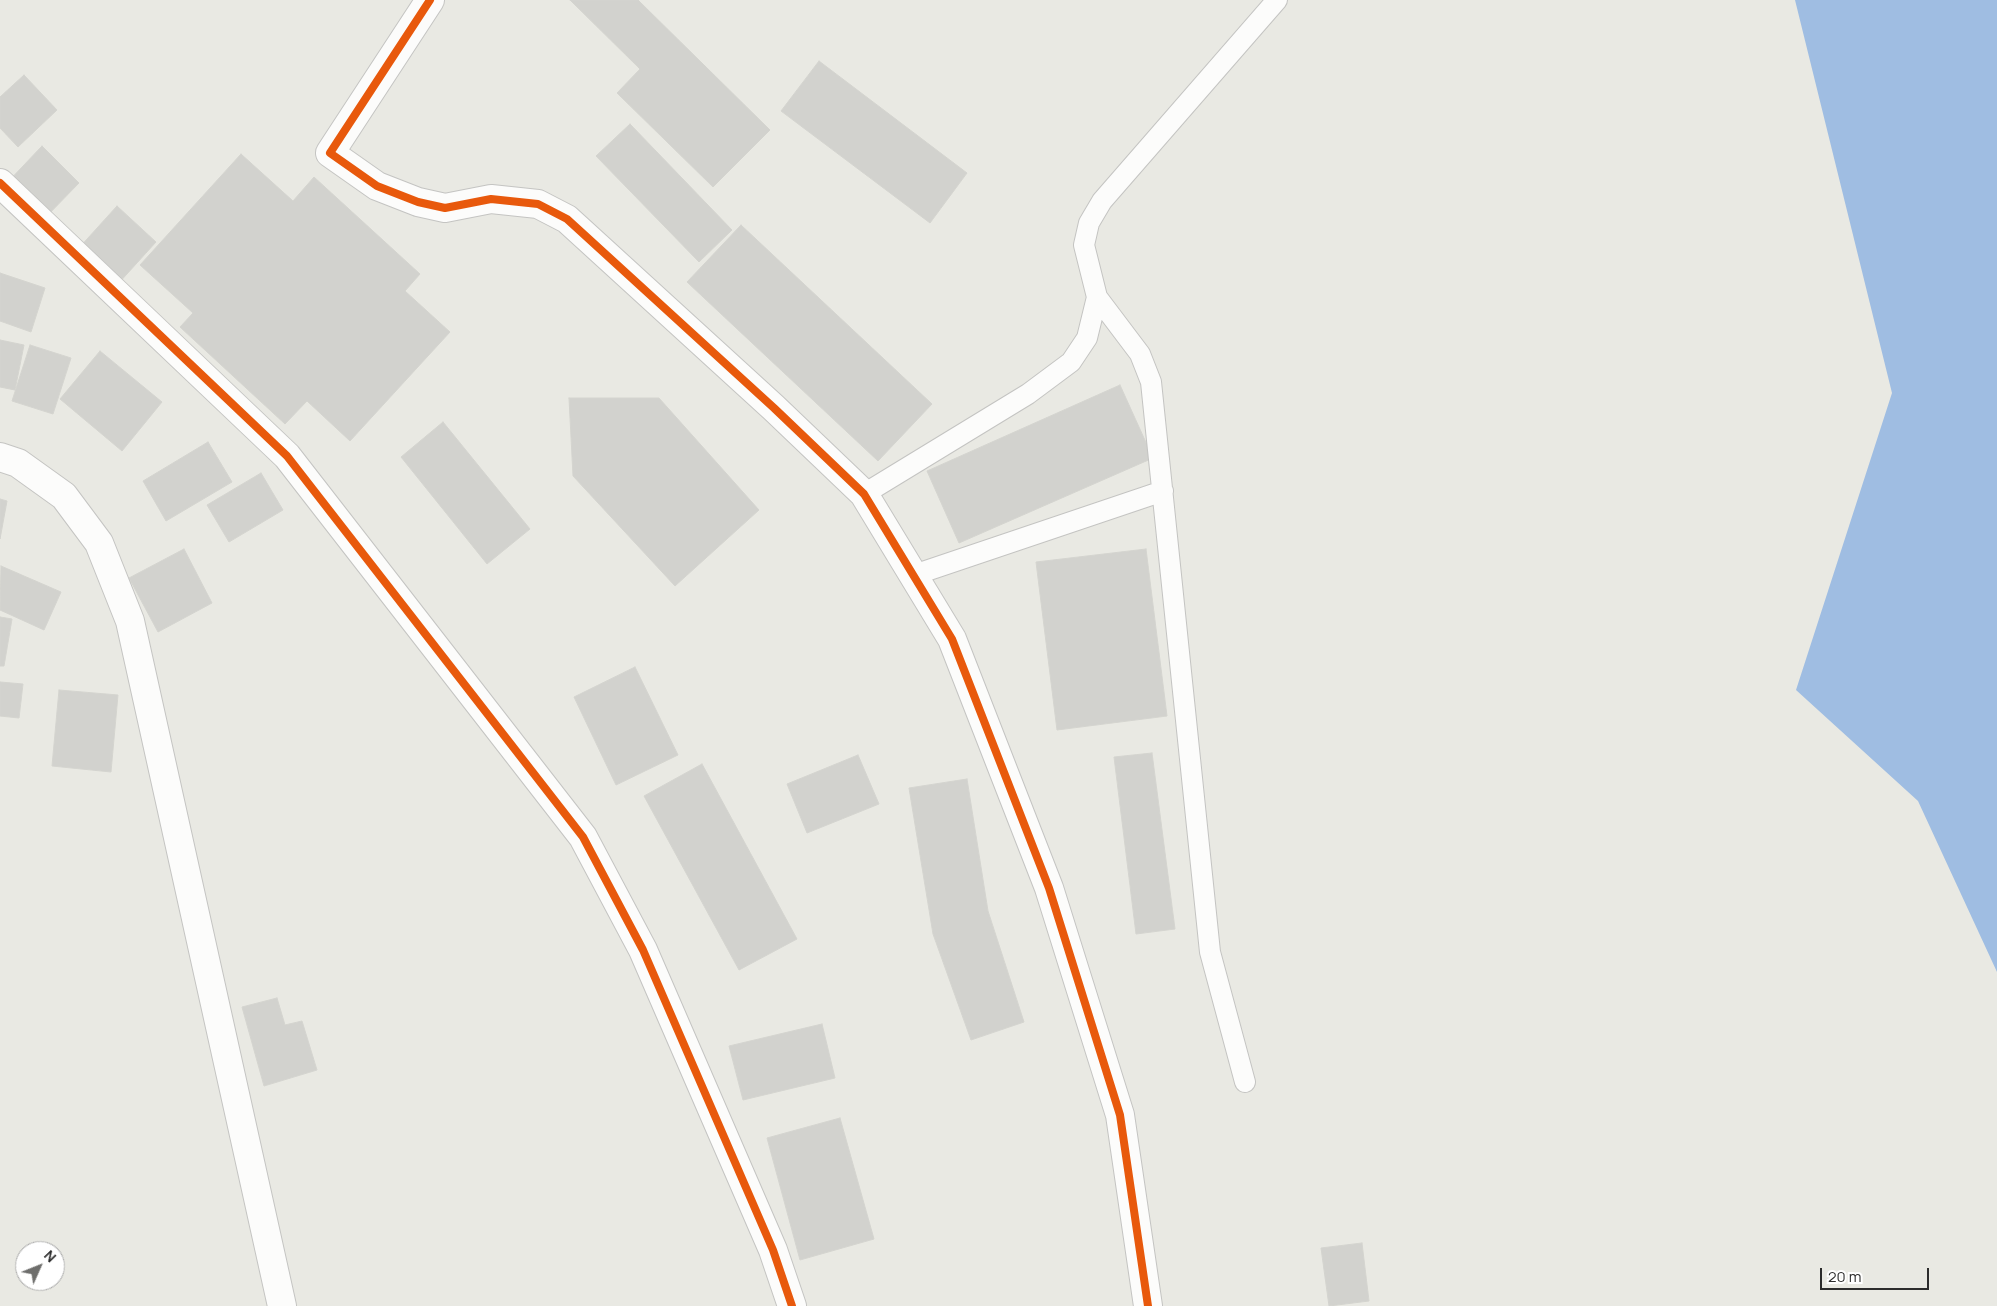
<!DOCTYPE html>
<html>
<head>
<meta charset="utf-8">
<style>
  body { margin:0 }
  #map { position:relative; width:1997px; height:1306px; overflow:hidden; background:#e9e9e3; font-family:Manrope,sans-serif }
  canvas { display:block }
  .north { position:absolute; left:15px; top:1241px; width:50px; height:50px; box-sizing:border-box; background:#fff; border:1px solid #ababab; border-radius:50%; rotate:46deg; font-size:14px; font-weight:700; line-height:20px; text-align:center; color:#2c2c2c }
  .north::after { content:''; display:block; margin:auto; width:18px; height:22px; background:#6e6e6c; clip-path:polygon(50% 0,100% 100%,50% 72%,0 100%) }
  .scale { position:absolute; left:1820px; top:1268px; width:109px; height:22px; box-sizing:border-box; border:2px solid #2c2c2c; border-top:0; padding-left:6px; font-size:15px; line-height:18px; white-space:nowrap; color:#2c2c2c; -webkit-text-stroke:4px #fff; paint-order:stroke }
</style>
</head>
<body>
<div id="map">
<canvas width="1997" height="1306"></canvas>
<div class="north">N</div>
<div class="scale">20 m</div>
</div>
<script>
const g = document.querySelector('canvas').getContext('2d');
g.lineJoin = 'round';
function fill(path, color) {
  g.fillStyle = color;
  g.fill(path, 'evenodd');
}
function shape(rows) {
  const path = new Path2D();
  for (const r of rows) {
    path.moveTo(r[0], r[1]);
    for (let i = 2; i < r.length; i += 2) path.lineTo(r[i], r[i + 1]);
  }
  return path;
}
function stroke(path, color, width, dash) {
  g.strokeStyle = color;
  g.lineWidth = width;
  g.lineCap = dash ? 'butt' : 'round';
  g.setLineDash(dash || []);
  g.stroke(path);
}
fill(shape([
  [1795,0,1997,0,1997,972,1918,801,1796,690,1892,393]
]), '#9fbde2');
const building = shape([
  [570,0,638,0,770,130,713,187,617,93,640,69,570,0],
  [819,61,967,173,930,223,781,111,819,61],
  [24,75,57,110,18,147,0,128,0,97,24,75],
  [630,124,732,230,699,262,596,156,630,124],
  [42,146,79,183,42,221,5,185,42,146],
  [241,154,293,201,314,177,420,274,405,291,450,332,350,441,307,401,285,424,180,327,193,313,140,265,241,154],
  [117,206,156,242,117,285,78,249,117,206],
  [741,225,932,404,878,461,687,282,741,225],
  [0,273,45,288,31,332,0,321,0,273],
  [0,340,24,345,15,390,0,387,0,340],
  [30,345,71,358,53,414,12,401,30,345],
  [100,351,162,402,122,451,60,399,100,351],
  [1120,385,1153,458,959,543,927,471,1120,385],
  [569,398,659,398,759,510,675,586,573,476,569,398],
  [443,422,530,529,487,564,401,457,443,422],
  [208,442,232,482,166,521,143,481,208,442],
  [261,473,283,510,229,542,207,505,261,473],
  [0,499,7,501,0,539,0,499],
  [184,549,212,603,158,632,129,578,184,549],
  [1146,549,1167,716,1057,730,1036,562,1146,549],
  [1,566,61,592,44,630,0,610,1,566],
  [0,617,12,619,4,666,0,666,0,617],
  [635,667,678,755,616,785,574,697,635,667],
  [0,682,23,684,19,718,0,716,0,682],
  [59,690,118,695,111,772,52,766,59,690],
  [1152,753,1175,929,1136,934,1114,757,1152,753],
  [858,755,879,804,807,833,787,784,858,755],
  [702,764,797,939,739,970,644,796,702,764],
  [967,779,988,911,1024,1022,971,1040,933,934,909,788,967,779],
  [277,998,285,1025,302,1021,317,1070,264,1086,242,1007,277,998],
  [822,1024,835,1078,743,1100,729,1046,822,1024],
  [840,1118,874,1239,800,1260,767,1138,840,1118],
  [1362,1243,1369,1301,1329,1306,1321,1248,1362,1243]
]);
fill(building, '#d2d2ce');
stroke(building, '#d4d4cf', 1);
const lane = shape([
  [1097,297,1140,354,1151,382,1210,952,1245,1082],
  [864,494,1028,394,1071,362,1087,338,1097,297,1084,245,1089,223,1102,201,1277,0],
  [914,575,1163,491]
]);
const street = shape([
  [430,0,330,153,377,186,418,202,445,208,491,199,538,204,567,219,774,408,864,494,952,639,1049,888,1120,1115,1148,1306],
  [0,183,287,456,583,837,643,950,773,1250,792,1306],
  [0,457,18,463,64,496,99,543,130,621,282,1306]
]);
stroke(lane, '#c4c4c2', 22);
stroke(street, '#c4c4c2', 30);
stroke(lane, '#fcfcfb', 20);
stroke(street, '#fcfcfb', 28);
stroke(shape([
  [430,0,330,153,377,186,418,202,445,208,491,199,538,204,567,219,774,408,864,494,952,639,1049,888,1120,1115,1148,1306],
  [0,183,287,456,583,837,643,950,773,1250,792,1306]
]), '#e8590c', 8);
</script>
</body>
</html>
